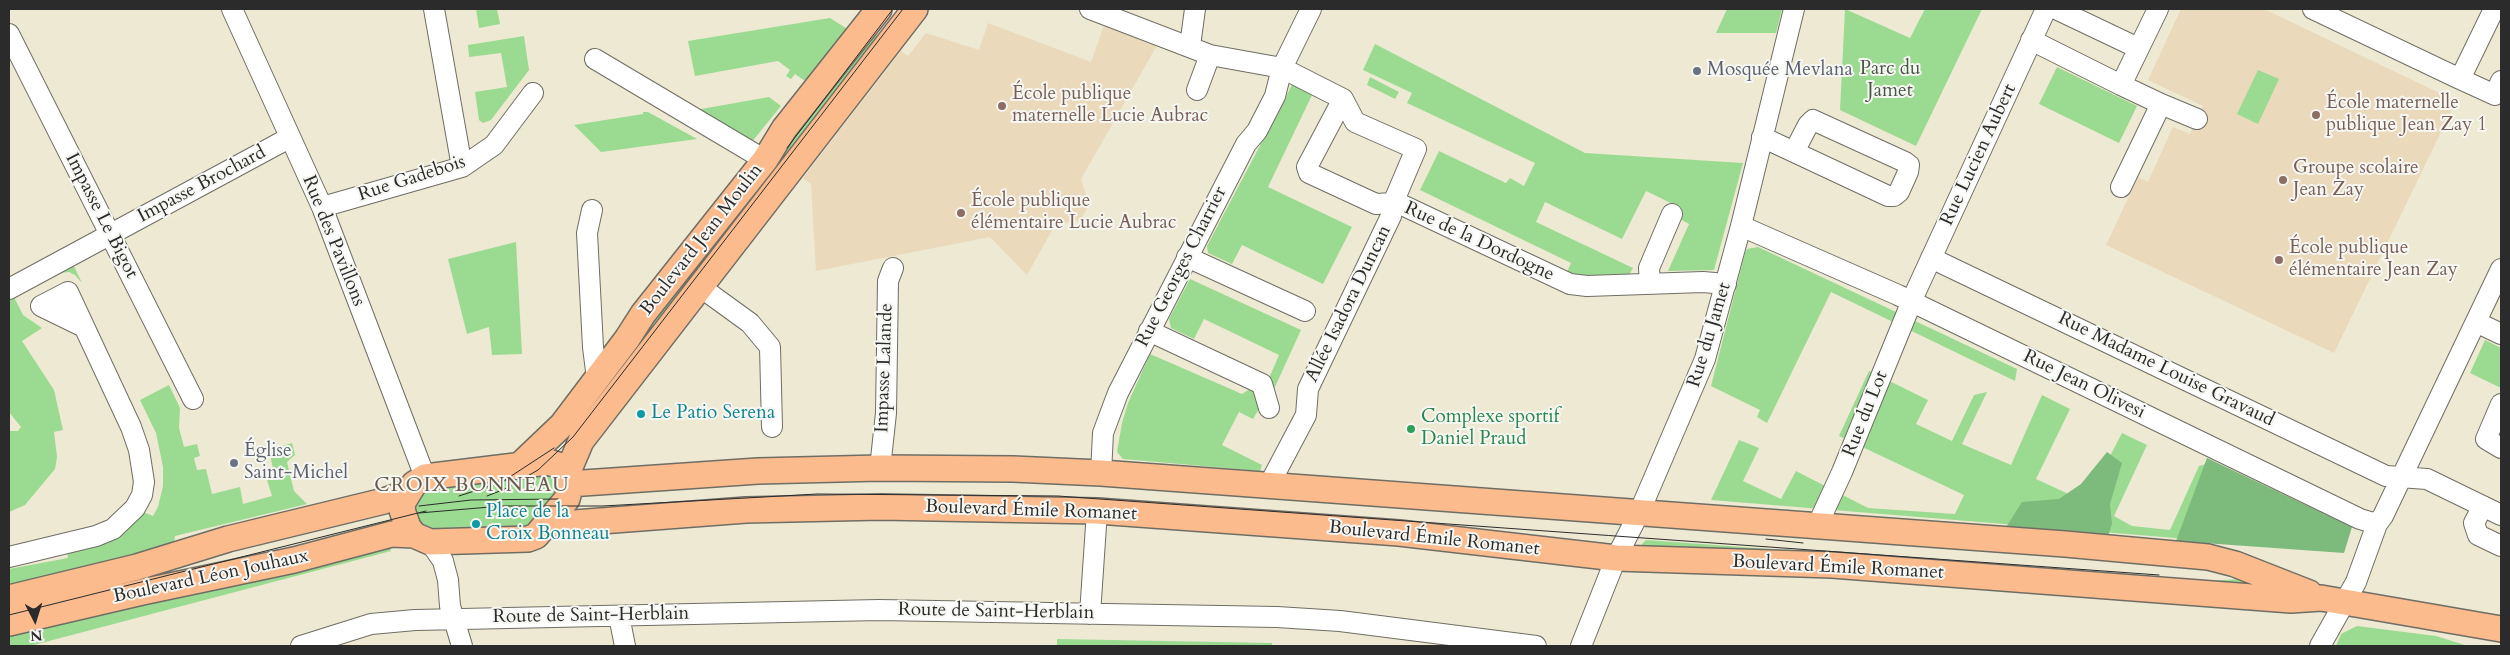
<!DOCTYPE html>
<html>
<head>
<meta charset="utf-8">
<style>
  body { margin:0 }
  #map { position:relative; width:2510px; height:655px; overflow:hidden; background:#eee9d2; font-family:Cardo,serif }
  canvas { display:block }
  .frame { position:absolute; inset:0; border:10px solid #2b2b2b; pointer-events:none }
  .north { position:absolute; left:10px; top:595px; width:50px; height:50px; -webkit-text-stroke:4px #f6f6f2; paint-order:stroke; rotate:175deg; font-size:14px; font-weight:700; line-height:20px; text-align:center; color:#2b2b2b }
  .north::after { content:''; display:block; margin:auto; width:18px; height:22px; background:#2b2b2b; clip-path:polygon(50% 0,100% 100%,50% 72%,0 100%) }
</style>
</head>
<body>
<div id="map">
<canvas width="2510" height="655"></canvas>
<div class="frame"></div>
<div class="north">N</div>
</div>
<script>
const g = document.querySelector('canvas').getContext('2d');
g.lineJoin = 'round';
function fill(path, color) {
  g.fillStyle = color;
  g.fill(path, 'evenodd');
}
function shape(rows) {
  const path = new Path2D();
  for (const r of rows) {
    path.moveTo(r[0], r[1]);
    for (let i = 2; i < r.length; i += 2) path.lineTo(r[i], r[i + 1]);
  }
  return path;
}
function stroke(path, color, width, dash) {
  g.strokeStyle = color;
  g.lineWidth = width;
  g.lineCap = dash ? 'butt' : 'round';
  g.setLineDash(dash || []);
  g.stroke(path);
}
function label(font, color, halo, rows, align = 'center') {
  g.font = font + ' Cardo,serif';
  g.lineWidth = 4;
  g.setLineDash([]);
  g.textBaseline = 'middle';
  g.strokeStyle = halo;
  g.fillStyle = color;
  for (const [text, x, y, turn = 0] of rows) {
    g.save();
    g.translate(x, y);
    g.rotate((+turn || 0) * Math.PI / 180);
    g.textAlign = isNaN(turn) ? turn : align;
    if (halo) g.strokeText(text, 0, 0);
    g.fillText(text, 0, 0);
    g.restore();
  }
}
fill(shape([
  [2181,9,2264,9,2456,101,2334,353,2106,245,2138,177,2148,182,2173,127,2190,134,2203,106,2148,80],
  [1106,20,1160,40,1081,179,1089,205,1080,220,1055,225,1027,275,990,237,816,271,811,184,803,178,901,51,908,56,926,33,979,50,988,23,1091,62]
]), '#ead9ba');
fill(shape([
  [476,9,497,9,500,24,479,28],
  [1727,9,1782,9,1776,33,1716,33],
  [1845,9,1910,38,1925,9,1982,9,1916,146,1840,110],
  [830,18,849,30,808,83,795,74,791,79,786,76,790,70,778,61,695,76,688,41],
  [871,31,883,40,773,183,761,174],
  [524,36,529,70,491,120,483,123,479,120,475,92,507,87,501,53,469,57,468,45],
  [1375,44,1585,153,1743,163,1714,270,1668,271,1689,224,1678,218,1677,206,1646,191,1622,239,1545,202,1536,222,1633,268,1628,277,1603,279,1566,274,1571,263,1420,190,1439,151,1506,183,1510,178,1524,186,1535,163,1407,103,1412,93,1363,70],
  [2057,67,2137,106,2119,143,2039,104],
  [2258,70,2279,79,2258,124,2237,114],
  [1370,77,1399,92,1395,99,1367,85],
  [1293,83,1313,93,1268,187,1352,227,1323,284,1242,245,1232,264,1208,253,1207,246],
  [769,97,781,106,751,143,702,115,701,109],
  [643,112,648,112,697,139,601,152,574,125,643,114],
  [756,180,768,189,646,349,634,340],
  [516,242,522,354,492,355,489,327,467,334,448,259],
  [1758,247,2017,369,2015,381,1831,292,1767,423,1757,417,1760,410,1711,386,1745,253,1747,249],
  [71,260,82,283,75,275,69,272,60,273,14,297,23,315,42,328,22,341,54,390,63,430,54,432,57,457,55,469,25,505,9,512,9,431,18,431,21,427,9,412,9,293],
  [1190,279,1301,330,1274,389,1270,376,1279,355,1204,319,1194,339,1171,328,1169,319],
  [2485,340,2501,348,2501,388,2470,373],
  [1150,354,1242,394,1253,387,1259,409,1253,419,1239,412,1222,445,1262,465,1260,471,1123,459,1117,452,1122,423,1128,403],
  [1869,371,1928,400,1916,424,1952,441,1974,395,1987,392,1962,444,2011,465,2042,395,2070,409,2036,479,2086,502,2122,433,2147,445,2114,516,2132,526,2170,530,2199,466,2206,464,2212,541,1711,500,1739,440,1759,448,1743,481,1781,499,1796,471,1868,508,1955,514,1964,495,1839,436],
  [169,385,180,408,179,428,184,447,197,444,200,456,194,458,197,470,206,469,212,494,240,487,243,504,272,496,267,480,275,478,269,450,292,443,295,455,287,462,294,491,307,504,175,536,174,545,9,585,9,569,68,558,67,552,112,539,125,531,141,511,153,516,158,507,163,486,163,467,156,433,140,400],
  [545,470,555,477,560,492,529,529,418,530,412,500,423,487],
  [1646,540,2209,581,2254,578,2273,586,1643,548,1642,544],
  [388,541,391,551,30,646,9,646,9,633],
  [2357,626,2436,636,2468,646,2336,646,2341,634],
  [1057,639,1272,643,1272,646,1057,646]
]), '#9bdb91');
fill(shape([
  [2107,452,2122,463,2110,504,2112,524,2107,539,2003,532,2022,502,2059,499,2081,484],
  [2207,458,2352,527,2344,553,2176,541]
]), '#7cbb7b');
const minor = shape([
  [232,9,322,207,425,477],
  [434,9,462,167],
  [1090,9,1210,55,1282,68,1343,99,1355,122,1416,149,1393,203,1400,204,1570,284,1587,286,1703,282,1726,284],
  [2056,9,2138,48],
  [2313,9,2460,79,2494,9],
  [9,34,193,399],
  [2031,40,2121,85],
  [1190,46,1195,9],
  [595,59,765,160],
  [2460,79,2495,95,2501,81],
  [1197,90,1210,55],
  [2161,104,2197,119],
  [1762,137,1888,196,1894,196,1899,192,1908,172,1909,165,1905,162,1813,120,1808,125,1794,152],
  [2121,187,2161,104,2121,85,2158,9],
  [322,207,462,167,494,145,533,93],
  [592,210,587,233,593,347,596,371,600,376],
  [1741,226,1898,295,2360,519,2377,524,2383,516,2501,269],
  [1187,257,1305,311],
  [1931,258,2386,476,2427,479,2501,515],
  [1650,284,1649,268,1672,214],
  [699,286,750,323,770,347,772,427],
  [9,289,289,138],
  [2476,322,2501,334],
  [1149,331,1262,384,1269,408],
  [2501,404,2486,439,2501,448],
  [880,468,886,413,888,281,893,268],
  [1101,473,1103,433,1118,393,1246,144,1257,131,1275,96,1282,68,1311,9],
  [1269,485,1306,415,1308,389,1391,216,1393,203,1376,204,1309,173,1307,167,1343,99],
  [2483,506,2474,523,2478,535,2501,546],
  [1817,526,1842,472,1916,291,2046,9],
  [430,542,443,561,448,580,450,606,462,646],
  [9,557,96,536,113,529,135,508,142,495,144,482,139,450,131,427,68,292,41,306,84,327],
  [1090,614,1097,511],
  [619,616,625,646],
  [301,646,371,624,415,620,879,610,1277,617,1340,621,1536,646],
  [1581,646,1616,558,1639,513,1705,359,1741,226,1794,9],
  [2320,646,2356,582,2377,524]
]);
const major = shape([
  [548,462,561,466,567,474,569,491,567,499,536,536,528,539,430,542,414,535,408,527,402,510,403,502,414,484,425,477,548,462],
  [520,465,562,425,627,339,643,314,765,160,784,129,879,9],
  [567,474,581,441,915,9],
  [569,484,758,471,880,468,1013,469,1101,473,2065,544,2208,557,2235,564,2309,593],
  [548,525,746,510,881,507,1097,511,1399,533,1616,558,1832,565,2291,600,2321,598,2501,629],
  [9,598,137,567,228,539,384,501,407,493],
  [9,623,142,592,294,560,392,534,414,535]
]);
stroke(minor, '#6f6e65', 22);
stroke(major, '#6f6e65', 28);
stroke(minor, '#fff', 20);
stroke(major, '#fbbb8d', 25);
stroke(shape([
  [787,148,893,9],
  [459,496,502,482,554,448],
  [487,496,505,489,538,470,573,437,903,9],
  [419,506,471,500,558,499],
  [419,513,502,506,603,506,817,494,1058,496,2159,575],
  [1766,539,1803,543],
  [9,615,426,511]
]), '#2b2b2b', 1);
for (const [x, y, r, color] of [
  [1697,71,5,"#6b7280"],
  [1002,106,5,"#8d6e63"],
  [2316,115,5,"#8d6e63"],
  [2283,180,5,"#8d6e63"],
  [961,213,5,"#8d6e63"],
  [2279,260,5,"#8d6e63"],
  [641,414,5,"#0f9aa8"],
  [1411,429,5,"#2e9e5b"],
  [234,463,5,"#6b7280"],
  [476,524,5,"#0f9aa8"]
]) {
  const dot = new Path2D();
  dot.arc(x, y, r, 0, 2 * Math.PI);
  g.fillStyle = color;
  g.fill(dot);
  stroke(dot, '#f6f6f2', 2);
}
label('19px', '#475744', '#f6f6f2', [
  ["Parc du",1890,70],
  ["Jamet",1890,92]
]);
label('19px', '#5b616d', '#f6f6f2', [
  ["Mosquée Mevlana",1707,71],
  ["Église",244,452],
  ["Saint-Michel",244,474]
], 'left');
label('19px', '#785e54', '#f6f6f2', [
  ["École publique",1012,95],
  ["maternelle Lucie Aubrac",1012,117],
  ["École maternelle",2326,104],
  ["publique Jean Zay 1",2326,126],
  ["Groupe scolaire",2293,169],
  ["Jean Zay",2293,191],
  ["École publique",971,202],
  ["élémentaire Lucie Aubrac",971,224],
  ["École publique",2289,249],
  ["élémentaire Jean Zay",2289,271]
], 'left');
label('19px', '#2b2b2b', '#f6f6f2', [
  ["Rue Lucien Aubert",1979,155,-65],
  ["Rue Gadebois",412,179,-18],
  ["Impasse Brochard",202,185,-28],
  ["Impasse Le Bigot",101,216,63],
  ["Boulevard Jean Moulin",702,240,-52],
  ["Rue des Pavillons",333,241,68],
  ["Rue de la Dordogne",1479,242,25],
  ["Rue Georges Charrier",1182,267,-63],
  ["Allée Isadora Duncan",1349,304,-64],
  ["Rue du Jamet",1710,335,-73],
  ["Impasse Lalande",885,368,-88],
  ["Rue Madame Louise Gravaud",2166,370,26],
  ["Rue Jean Olivesi",2084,385,26],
  ["Rue du Lot",1866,414,-68],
  ["Boulevard Émile Romanet",1031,511,2],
  ["Boulevard Émile Romanet",1434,539,6],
  ["Boulevard Émile Romanet",1838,568,3],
  ["Boulevard Léon Jouhaux",211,577,-12],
  ["Route de Saint-Herblain",996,612,1],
  ["Route de Saint-Herblain",591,616,-1]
]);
label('19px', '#0d838f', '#f6f6f2', [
  ["Le Patio Serena",651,414],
  ["Place de la",486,513],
  ["Croix Bonneau",486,535]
], 'left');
label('19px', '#27864d', '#f6f6f2', [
  ["Complexe sportif",1421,418],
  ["Daniel Praud",1421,440]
], 'left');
g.letterSpacing = '1px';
label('20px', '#695b49', '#f6f6f2', [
  ["CROIX BONNEAU",472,486]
]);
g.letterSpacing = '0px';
</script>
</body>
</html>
